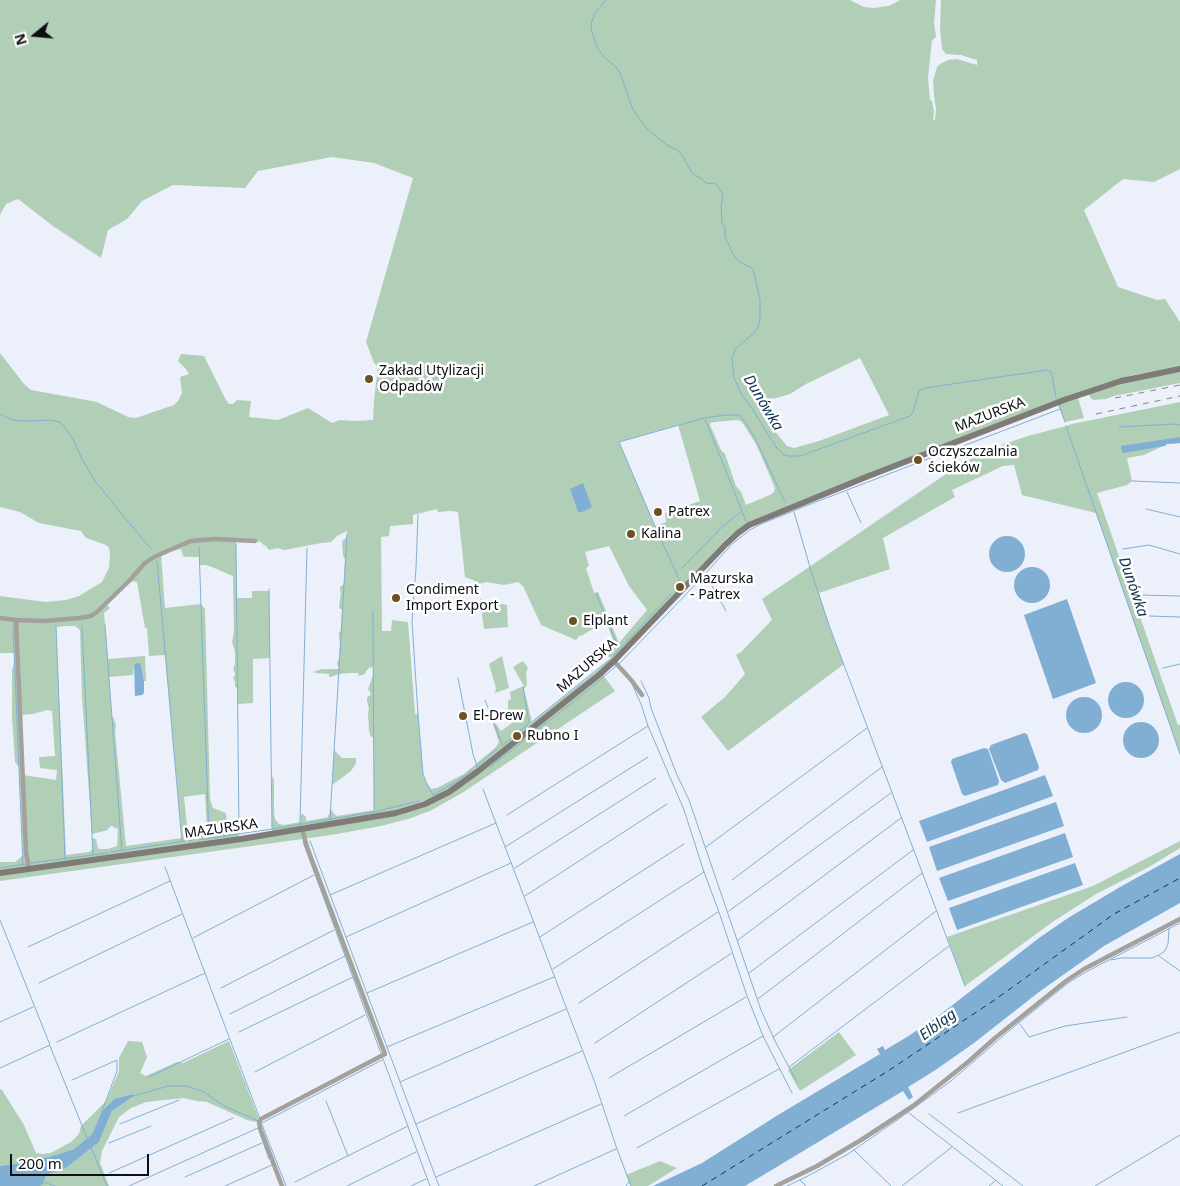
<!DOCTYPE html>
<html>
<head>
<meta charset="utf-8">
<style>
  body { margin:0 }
  #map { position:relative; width:1180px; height:1186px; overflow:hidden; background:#ebf0fa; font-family:"Noto Sans",sans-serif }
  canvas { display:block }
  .north { position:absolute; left:10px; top:10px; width:50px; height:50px; -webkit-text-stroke:4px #fdfefd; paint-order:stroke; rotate:253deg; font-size:14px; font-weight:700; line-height:20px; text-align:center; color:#0e0f12 }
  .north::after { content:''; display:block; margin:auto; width:18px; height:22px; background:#0e0f12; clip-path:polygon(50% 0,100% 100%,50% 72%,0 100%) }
  .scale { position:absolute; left:10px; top:1154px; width:139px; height:22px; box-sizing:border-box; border:2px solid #0e0f12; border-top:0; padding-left:6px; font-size:15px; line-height:18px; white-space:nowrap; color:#0e0f12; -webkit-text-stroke:4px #fdfefd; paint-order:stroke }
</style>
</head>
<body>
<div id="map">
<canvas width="1180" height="1186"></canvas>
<div class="north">N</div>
<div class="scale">200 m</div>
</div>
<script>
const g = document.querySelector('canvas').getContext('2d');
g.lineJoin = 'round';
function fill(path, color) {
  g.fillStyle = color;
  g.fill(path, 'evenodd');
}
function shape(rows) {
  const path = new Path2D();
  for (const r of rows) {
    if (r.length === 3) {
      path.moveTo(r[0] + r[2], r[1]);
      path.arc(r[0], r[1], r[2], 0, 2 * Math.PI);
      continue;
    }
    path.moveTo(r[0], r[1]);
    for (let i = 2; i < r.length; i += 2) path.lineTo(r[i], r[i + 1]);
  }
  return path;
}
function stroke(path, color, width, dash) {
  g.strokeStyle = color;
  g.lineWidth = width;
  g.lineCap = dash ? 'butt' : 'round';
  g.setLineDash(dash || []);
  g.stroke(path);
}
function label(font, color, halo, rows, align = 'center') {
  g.font = font + ' "Noto Sans",sans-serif';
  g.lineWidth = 5;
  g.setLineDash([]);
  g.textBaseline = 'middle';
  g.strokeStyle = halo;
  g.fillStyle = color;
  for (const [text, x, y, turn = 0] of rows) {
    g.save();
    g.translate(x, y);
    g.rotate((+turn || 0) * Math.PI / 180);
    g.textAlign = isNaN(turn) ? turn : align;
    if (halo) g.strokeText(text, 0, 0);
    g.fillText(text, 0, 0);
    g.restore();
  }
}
fill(shape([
  [0,0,850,0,864,7,874,8,888,6,893,4,900,0,936,0,934,23,936,37,932,40,928,78,930,100,932,101,934,112,933,119,935,120,936,109,934,95,933,81,937,67,940,64,948,60,957,59,977,65,977,60,961,55,946,54,942,49,940,29,941,0,1180,0,1180,169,1154,182,1123,179,1084,210,1118,287,1157,300,1165,299,1180,322,1180,367,1133,375,1057,400,876,470,747,523,728,537,610,662,551,710,455,786,429,799,398,810,272,832,272,777,273,777,274,781,274,813,275,819,279,824,284,825,300,822,301,814,304,815,306,817,306,821,324,818,328,817,331,809,334,814,337,816,374,810,374,739,370,735,369,730,368,713,369,709,367,701,367,698,371,694,368,689,373,675,373,667,369,668,366,671,365,674,359,676,358,673,350,673,339,674,331,677,329,677,329,674,316,673,313,672,322,669,339,669,337,663,339,659,340,644,339,635,339,632,341,631,342,609,340,609,339,606,341,593,340,590,340,587,344,584,345,559,343,556,342,543,343,540,346,538,347,531,337,536,331,542,321,543,290,549,284,550,278,548,269,550,266,546,262,544,261,542,236,540,237,598,252,598,252,591,269,591,270,658,253,659,253,703,238,704,238,688,235,687,235,682,233,678,235,675,235,673,233,669,235,664,235,652,232,642,234,631,233,576,207,565,199,565,199,557,186,557,183,556,181,549,161,554,165,608,201,604,205,609,210,799,213,808,226,813,228,832,239,829,239,837,0,871,0,862,15,862,20,858,23,855,19,767,15,762,12,717,12,670,14,663,14,653,0,653,0,596,46,602,66,600,79,596,102,582,109,568,110,554,109,548,106,545,86,538,81,531,39,523,20,512,0,507,0,353,24,384,31,390,97,402,128,417,136,418,174,405,178,401,182,393,180,377,189,374,186,369,178,361,181,354,204,356,226,400,229,404,233,404,237,400,251,401,249,417,278,420,308,408,332,423,340,420,355,421,373,420,374,400,378,367,374,363,366,342,413,178,374,163,332,157,258,171,245,188,173,185,142,201,127,219,108,230,101,258,53,226,18,199,6,204,0,215],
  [860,358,889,415,819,441,794,448,787,446,774,430,757,402,760,400,776,398,790,394,806,384],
  [737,420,741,421,744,425,756,444,775,488,774,492,770,495,746,505,741,492,736,486,725,454,721,450,710,425,710,423,715,422],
  [678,425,700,501,665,513,666,522,655,526,619,442],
  [437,509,438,512,451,511,458,512,465,577,473,580,478,584,486,582,504,585,518,582,523,586,541,625,576,640,580,635,581,636,606,621,613,640,602,653,611,658,594,673,532,722,524,689,527,685,526,673,528,668,523,661,513,667,524,686,510,692,511,699,508,701,508,709,513,716,515,715,516,720,501,731,496,724,493,724,499,742,496,747,464,774,437,788,431,789,426,782,423,774,418,714,415,714,408,622,392,620,391,631,382,631,381,537,389,536,390,526,413,524,413,515],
  [609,546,629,586,647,610,619,643,598,592,594,593,586,568,589,566,585,552],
  [129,581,137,582,145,628,147,628,149,656,165,655,182,838,126,846,115,731,116,725,113,717,112,717,109,677,133,675,134,665,137,663,141,665,144,681,146,681,145,656,108,659,104,613,110,608,106,604],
  [67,626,75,626,80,630,82,697,92,834,108,830,107,828,110,828,110,826,113,826,113,827,118,829,117,846,108,849,98,849,96,839,92,838,93,849,89,852,66,855,56,627],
  [47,710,52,711,55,756,39,757,40,768,57,770,56,780,23,775,20,715,33,714],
  [205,794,207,832,188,834,184,797],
  [1180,372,1180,383,1114,396,1106,399,1093,400,1090,397,1089,394,1111,387,1134,380],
  [1078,398,1084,418,1065,422,1058,405],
  [1180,402,1180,443,1167,444,1144,455,1127,458,1132,481,1127,485,1097,493,1161,677,1178,725,1180,725,1180,754,1096,513,1022,495,1014,465,1003,466,952,490,955,497,883,538,890,569,819,593,830,628,844,664,728,751,701,717,725,697,745,674,736,655,741,652,772,620,762,599,943,476,970,459,1004,444,1028,436,1066,426,1072,424],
  [480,599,507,605,508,627,484,629],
  [502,656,509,688,495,693,496,688,489,664],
  [603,675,615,691,462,793,430,811,408,819,381,826,331,835,0,881,0,875,229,843,429,805],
  [334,750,342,758,356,758,356,763,351,771,332,785],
  [1180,841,1180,848,1149,867,1096,894,1051,923,965,986,947,937,1093,886],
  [839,1032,856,1055,800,1091,788,1070],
  [128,1041,142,1042,147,1057,140,1073,146,1076,177,1062,183,1063,229,1041,259,1119,256,1122,247,1120,207,1102,197,1101,183,1098,146,1102,131,1108,119,1117,102,1151,100,1163,109,1186,40,1186,43,1183,46,1175,66,1168,99,1142,112,1111,134,1096,133,1094,114,1099,102,1111,92,1134,74,1149,52,1156,21,1163,0,1166,0,1089,2,1090,24,1125,36,1153,43,1154,51,1153,71,1142,79,1134,81,1126,106,1101,119,1071,119,1058],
  [660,1161,677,1168,648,1186,631,1186,626,1175]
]), '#b1cfb6');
fill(shape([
  [1180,437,1180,443,1167,444,1165,446,1123,453,1121,449,1121,446],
  [583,483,592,507,582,512,578,512,570,489],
  [1007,554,18],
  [1032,585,18],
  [1067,599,1096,683,1053,699,1024,615],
  [137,663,140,663,141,665,144,681,144,693,142,695,135,696,134,665],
  [1126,700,18],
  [1084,715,18],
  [1141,740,18],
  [1024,733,1027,734,1039,767,1038,770,1005,783,1001,780,989,749,991,745],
  [984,748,988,749,999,781,998,785,965,796,962,794,951,762,952,759],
  [1045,775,1053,796,927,842,919,821],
  [1056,802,1064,826,937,871,929,847],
  [1065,833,1073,857,948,901,939,878],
  [1180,854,1180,903,1104,946,1039,992,974,1043,934,1071,908,1087,913,1097,909,1100,903,1091,745,1186,653,1186,702,1163,778,1115,880,1054,877,1049,883,1046,885,1050,907,1037,937,1017,1039,938,1068,918,1120,887],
  [1075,863,1083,885,957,930,949,908],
  [133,1094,134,1096,112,1111,99,1142,66,1168,46,1175,43,1184,40,1186,0,1186,0,1166,21,1163,52,1156,74,1149,92,1134,102,1111,114,1099]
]), '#81afd4');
stroke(shape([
  [606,0,595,13,591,24,592,32,598,49,604,57,616,67,620,73,633,110,648,130,668,146,677,150,682,155,692,173,702,179,707,184,713,183,716,184,721,191,723,194,721,207,722,223,725,228,725,237,728,243,733,254,736,258,743,264,751,267,754,273,760,300,760,318,758,327,754,333,735,349,732,359,734,378,742,395,751,407,776,447,784,455,789,456,800,456,910,416,913,412,919,391,925,388,1047,370,1050,371,1052,375,1056,398],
  [1059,405,1065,422],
  [0,414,12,420,25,421,51,420,59,422,65,427,74,441,82,459,93,478,119,511,152,550],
  [705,419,746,521],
  [1066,426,1180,754],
  [1119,427,1177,424,1180,425],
  [942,454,1060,409],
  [1132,481,1180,483],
  [847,492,861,523],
  [1146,509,1180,517],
  [794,512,812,574,830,628,965,986],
  [418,515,416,568,412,622,418,714,423,774,426,782,433,795,454,783,472,770],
  [236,544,239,833],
  [199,547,209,838],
  [1123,549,1149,545,1180,554],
  [157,561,182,842],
  [681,569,723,526,742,511],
  [706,575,726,611],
  [681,584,651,517,619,442,704,418,726,415,739,415,741,417,747,425,756,440,785,502],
  [269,589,272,829],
  [596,593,619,649],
  [1139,595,1180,596],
  [373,611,374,810],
  [1149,616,1180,617],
  [105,625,122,851],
  [13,626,23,865],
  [56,626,65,859],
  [82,626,93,855],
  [614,655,671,594],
  [619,664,696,584,732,544,750,530,761,524,803,507,933,457],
  [1163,668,1180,664],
  [458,678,473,754,477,766],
  [641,681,649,698,651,708,677,775,689,800,761,1010,775,1041,797,1082],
  [485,700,502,744],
  [533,721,609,660],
  [502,746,529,723,523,687],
  [476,767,497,749],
  [490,767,587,691,616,666],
  [483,789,595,1083,617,1149,631,1186],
  [507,815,648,726],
  [330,819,347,535],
  [300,824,307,548],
  [198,840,272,829,374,812,419,801],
  [189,841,193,840],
  [310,841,439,1186],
  [303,842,430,1186],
  [505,847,648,757],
  [706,847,867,728],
  [111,852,185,841],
  [31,863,108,853],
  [165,867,260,1119],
  [0,868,26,864],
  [515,868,656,778],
  [704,872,719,912,747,996,763,1036,792,1093],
  [732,880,882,767],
  [330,895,496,823],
  [525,896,667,804],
  [729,911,891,793],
  [0,920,50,1045,0,1068],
  [346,937,511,863],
  [540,937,684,844],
  [193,938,314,875],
  [738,940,901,818],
  [28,947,170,881],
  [1159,956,1180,971],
  [1111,960,1121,958,1152,958,1159,955,1165,951,1168,944,1169,929],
  [553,969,704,872,684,810,648,726,641,704,633,686],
  [749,973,913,850],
  [39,983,182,914],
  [221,988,334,930],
  [367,993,533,922],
  [758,999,922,873],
  [579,1003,718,912],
  [230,1014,345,956],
  [0,1022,33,1007],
  [1020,1024,1029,1037,1065,1026,1127,1017],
  [239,1032,353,977],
  [773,1037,936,911],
  [57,1042,205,973],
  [595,1043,732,953],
  [50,1046,87,1138],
  [387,1047,554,977],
  [789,1067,949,946],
  [255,1072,365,1015],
  [149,1077,229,1039],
  [609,1078,746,997],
  [72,1080,117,1060,117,1071,102,1111],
  [400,1082,566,1009],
  [134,1096,168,1086,187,1086,204,1092,224,1106,258,1121],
  [326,1101,348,1156],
  [909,1113,1003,1186],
  [958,1113,1180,1032],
  [929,1114,1023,1186],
  [624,1116,763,1036],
  [261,1122,286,1186],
  [262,1123,382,1060],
  [120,1124,179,1100],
  [416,1124,582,1051],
  [109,1143,151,1126],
  [91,1147,107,1186],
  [637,1148,779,1069],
  [854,1150,891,1186],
  [109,1173,233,1118],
  [185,1177,262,1143],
  [436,1177,601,1104],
  [800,1180,806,1186],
  [44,1182,55,1186],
  [295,1182,408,1126],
  [129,1186,258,1128,269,1159],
  [225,1186,272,1165],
  [347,1186,416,1152],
  [411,1186,426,1179],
  [534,1186,616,1149],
  [626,1186,629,1182],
  [787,1186,806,1177,848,1154,900,1118,951,1081,1010,1030,1068,983,1086,972,1180,923],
  [902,1186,952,1147],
  [989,1186,995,1181],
  [1095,1186,1180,1135]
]), '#81afd4', 1);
stroke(shape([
  [702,1186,888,1071,996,999,1114,914,1180,878]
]), '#10354f', 1, [6, 5]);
stroke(shape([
  [0,618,16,620,44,621,80,618,91,616,97,612,129,581,145,563,154,557,179,546,191,541,215,539,255,541],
  [16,620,26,852,29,869],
  [614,661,632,681,642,695],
  [282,1186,260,1128,259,1122,261,1119,385,1054,307,847,302,829],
  [776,1186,817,1166,861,1140,913,1106,968,1062,995,1038,1066,981,1084,969,1180,919]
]), '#a4a19d', 4.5);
stroke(shape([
  [0,873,241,839,396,813,425,804,449,792,477,772,600,674,614,661,726,544,738,533,749,525,866,477,1064,400,1121,381,1180,369]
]), '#7f7b76', 6);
stroke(shape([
  [1115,398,1180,385],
  [1096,414,1180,396]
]), '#80848a', 1, [6, 6]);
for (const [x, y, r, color] of [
  [369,379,5,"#6c5123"],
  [918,460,5,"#6c5123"],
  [658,512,5,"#6c5123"],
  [631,534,5,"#6c5123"],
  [680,587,5,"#6c5123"],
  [396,598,5,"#6c5123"],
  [573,621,5,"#6c5123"],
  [463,716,5,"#6c5123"],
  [517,736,5,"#6c5123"]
]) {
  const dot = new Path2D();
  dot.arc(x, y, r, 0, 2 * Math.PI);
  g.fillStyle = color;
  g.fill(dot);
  stroke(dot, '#fdfefd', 2);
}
label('14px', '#0e0f12', '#fdfefd', [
  ["Zakład Utylizacji",379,371],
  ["Odpadów",379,387],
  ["Oczyszczalnia",928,452],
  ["ścieków",928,468],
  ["Patrex",668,512],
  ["Kalina",641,534],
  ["Mazurska",690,579],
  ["- Patrex",690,595],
  ["Condiment",406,590],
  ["Import Export",406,606],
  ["Elplant",583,621],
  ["El-Drew",473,716],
  ["Rubno I",527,736]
], 'left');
label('14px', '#0e0f12', '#fdfefd', [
  ["MAZURSKA",990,415,-21],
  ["MAZURSKA",587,666,-41],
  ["MAZURSKA",221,829,-8]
]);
label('italic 15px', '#10354f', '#fdfefd', [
  ["Dunówka",763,403,59],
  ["Dunówka",1133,587,71],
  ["Elbląg",938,1025,-37]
]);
</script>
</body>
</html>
